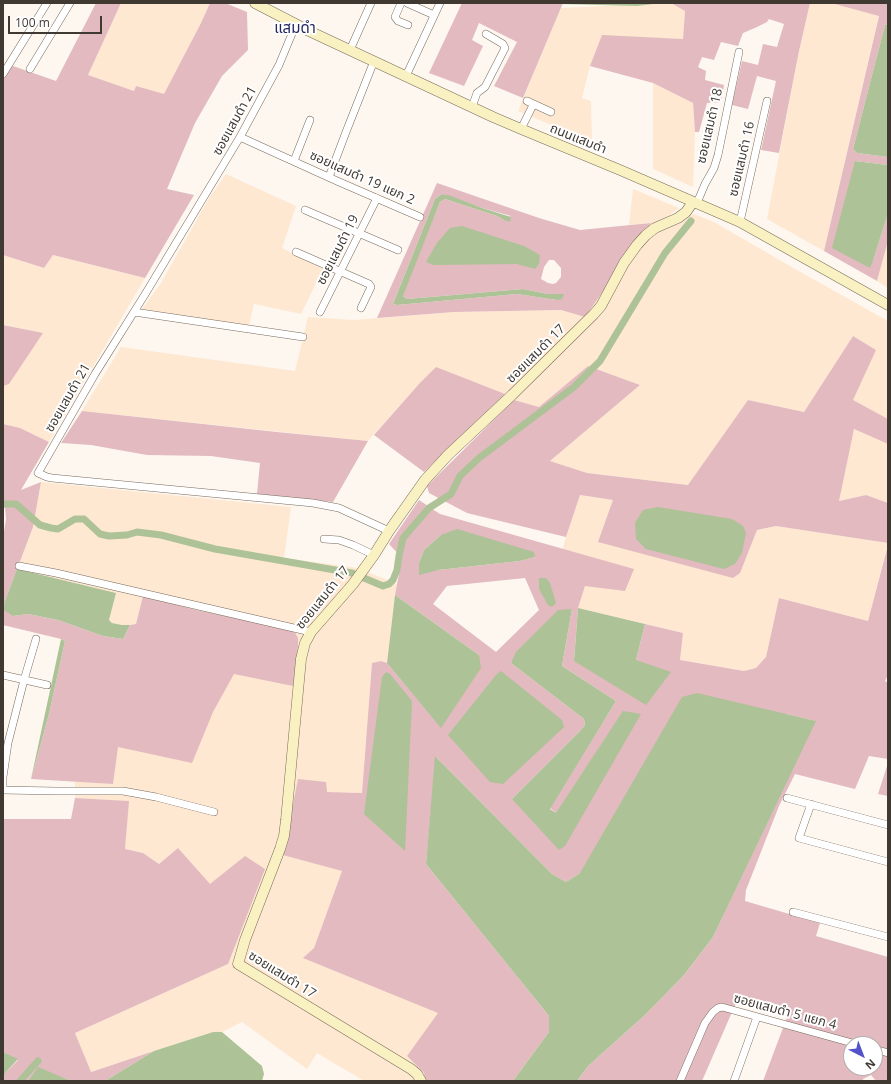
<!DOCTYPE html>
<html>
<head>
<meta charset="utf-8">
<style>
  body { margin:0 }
  #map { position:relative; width:891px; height:1084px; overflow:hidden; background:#fdf7f0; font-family:"Open Sans",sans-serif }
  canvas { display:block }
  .frame { position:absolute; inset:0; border:4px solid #3f3932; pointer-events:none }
  .north { position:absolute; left:843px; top:1036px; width:40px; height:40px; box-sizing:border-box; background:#fff; border:1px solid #b2b0ad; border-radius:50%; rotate:138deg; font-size:11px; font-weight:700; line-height:16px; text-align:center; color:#3f3932 }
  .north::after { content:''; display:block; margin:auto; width:14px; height:18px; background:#5253ca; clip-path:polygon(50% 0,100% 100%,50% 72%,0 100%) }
  .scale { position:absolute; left:8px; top:16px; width:94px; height:18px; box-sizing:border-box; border:2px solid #3f3932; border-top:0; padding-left:5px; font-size:12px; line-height:14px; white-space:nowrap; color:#3f3932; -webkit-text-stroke:3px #fff; paint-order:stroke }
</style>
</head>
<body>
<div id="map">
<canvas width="891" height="1084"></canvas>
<div class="frame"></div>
<div class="north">N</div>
<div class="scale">100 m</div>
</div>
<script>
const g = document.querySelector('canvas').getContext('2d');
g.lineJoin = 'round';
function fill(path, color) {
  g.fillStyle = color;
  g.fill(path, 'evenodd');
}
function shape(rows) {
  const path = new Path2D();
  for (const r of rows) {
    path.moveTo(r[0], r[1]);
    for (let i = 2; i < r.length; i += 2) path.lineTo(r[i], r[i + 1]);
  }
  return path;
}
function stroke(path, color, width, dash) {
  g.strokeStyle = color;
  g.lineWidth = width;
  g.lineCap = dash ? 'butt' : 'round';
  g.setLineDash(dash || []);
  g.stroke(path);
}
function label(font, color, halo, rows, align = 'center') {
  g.font = font + ' "Open Sans","Noto Sans Thai",sans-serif';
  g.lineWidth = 4;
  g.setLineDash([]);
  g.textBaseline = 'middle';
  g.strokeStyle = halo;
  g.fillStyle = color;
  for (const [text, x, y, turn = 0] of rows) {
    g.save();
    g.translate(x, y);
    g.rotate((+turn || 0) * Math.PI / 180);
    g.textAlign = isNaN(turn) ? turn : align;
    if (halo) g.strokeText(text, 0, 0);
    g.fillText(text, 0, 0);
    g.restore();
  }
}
fill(shape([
  [121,3,210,3,201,23,164,95,136,86,134,91,88,75],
  [662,3,671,3,685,11,683,39,602,36,590,66,582,98,591,101,592,142,518,111,561,8],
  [810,3,831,3,879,15,824,251,767,219,799,51],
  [653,83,693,103,695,132,693,187,653,169],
  [226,174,296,206,282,248,323,269,301,314,254,304,249,326,142,309,161,283,209,198],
  [633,189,679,208,663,220,677,225,694,214,714,222,795,269,888,321,888,419,852,400,876,350,853,336,804,412,748,400,689,485,587,473,550,461,640,385,588,366,539,407,514,400,505,394,418,385,368,441,82,411,121,347,295,371,308,317,354,320,454,312,561,310,585,317,650,223,629,225],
  [888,241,888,288,877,281],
  [3,255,44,268,53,255,145,278,49,442,20,428,3,424,3,386,9,384,42,333,3,325],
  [854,429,888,444,888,503,866,495,838,501],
  [41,482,291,507,284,558,358,568,397,584,395,595,387,663,381,661,372,663,362,793,327,792,298,779,339,870,342,871,314,948,304,958,439,1013,407,1056,424,1073,425,1081,364,1081,317,1053,307,1069,242,1022,222,1032,213,1032,90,1072,75,1033,228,964,245,856,210,885,178,848,159,864,143,853,125,849,128,801,75,798,75,781,113,784,117,747,213,712,234,673,295,676,298,647,298,638,143,596,136,624,130,625,122,625,112,623,109,620,116,593,17,569,33,527],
  [580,495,614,500,757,530,777,526,888,543,868,621,779,598,766,657,756,668,744,671,680,660,683,633,578,608,585,586,554,580,566,537]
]), '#fee8d1');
fill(shape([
  [96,3,121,3,88,75,134,91,136,86,164,94,201,23,210,3,225,3,247,12,248,50,222,76,195,123,167,189,194,195,145,278,53,255,44,268,3,255,3,79,10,65,56,81],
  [462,3,563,3,523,98,494,86,517,42,479,23,472,40,483,46,464,86,429,73],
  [671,3,810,3,799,51,779,153,761,150,776,81,757,76,748,109,732,105,742,61,758,65,763,44,777,47,784,24,769,19,767,22,757,27,743,33,738,46,721,42,714,60,702,57,698,67,706,71,705,80,724,85,721,102,707,103,699,132,695,132,693,103,653,83,590,66,602,35,683,39,685,11],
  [831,3,888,3,888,24,885,25,853,149,857,153,888,157,888,165,855,161,873,261,888,213,888,241,877,281,824,251,879,16],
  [437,183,539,218,580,230,651,223,585,317,561,310,454,312,377,318],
  [442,194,482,208,511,216,504,220,497,216,445,199,440,202,402,295,407,299,523,289,548,294,564,294,557,300,517,294,397,305,393,304,435,199],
  [549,260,554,260,561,268,561,277,556,283,553,284,548,283,541,279,544,267],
  [3,325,43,333,9,384,3,386],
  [853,336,876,350,853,400,888,419,888,444,854,429,839,501,866,495,888,503,888,543,776,526,757,530,740,573,733,578,598,542,613,500,580,495,566,537,467,513,429,493,427,486,514,400,539,407,588,366,640,385,550,461,587,473,688,485,748,400,804,412],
  [436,367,505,394,424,472,374,435,418,385],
  [82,411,277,432,368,441,333,502,257,494,260,463,211,456,147,455,91,445,61,443],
  [3,424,20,428,49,442,21,490,41,482,33,527,5,601,13,616,28,614,58,620,103,636,123,639,130,625,136,624,143,596,196,610,289,629,295,633,298,638,298,647,293,686,234,674,213,712,192,763,118,747,113,784,31,779,49,714,65,641,61,639,3,625,3,538,6,519,5,507,3,508],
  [419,500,440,514,634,569,625,591,585,586,578,608,574,661,636,660,645,624,683,633,680,660,744,671,756,668,766,657,779,598,868,621,888,545,888,675,885,681,888,683,888,759,869,756,855,789,795,774,779,806,746,890,745,901,820,923,816,936,888,957,888,1081,876,1081,871,1075,863,1079,863,1081,763,1081,789,1012,739,996,702,1081,577,1081,588,1066,645,1015,684,975,713,937,815,721,786,714,580,873,566,882,552,874,436,757,426,864,549,1016,549,1032,513,1081,425,1081,424,1073,407,1056,438,1013,303,958,314,948,342,871,283,855,298,779,326,782,327,792,362,793,372,663,381,661,387,663,441,727,479,655,395,595,402,558,389,544],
  [441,535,535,557,520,561,438,570,419,563,424,550],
  [525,578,539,610,496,652,433,604,447,586],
  [572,609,562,666,616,701,550,808,556,813,512,799,579,732,585,725,584,719,511,663],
  [851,1044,875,1044,875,1068,851,1068],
  [888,763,888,796,878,794],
  [75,798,129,801,125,849,143,853,159,864,178,848,210,884,245,856,265,869,228,964,75,1033,91,1072,154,1051,105,1081,71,1081,38,1068,28,1081,3,1081,3,1078,6,1072,18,1060,3,1052,3,819,71,819]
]), '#e2bac0');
fill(shape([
  [888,24,888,157,857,153,853,149,885,25],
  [855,161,888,165,888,213,873,261,870,268,832,248],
  [442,194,451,196,482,208,511,217,510,222,504,220,497,216,445,199,440,202,403,296,407,299,523,289,548,294,564,294,562,299,557,300,517,294,397,305,393,304,435,199],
  [462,226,524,246,540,255,539,264,535,269,517,264,433,265,426,262,437,243,450,228],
  [658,507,732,519,743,526,746,533,742,553,735,564,724,569,646,549,636,539,635,523,643,510],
  [457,529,534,552,535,557,520,561,438,570,419,575,419,563,424,550,441,535],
  [17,569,116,593,109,620,112,623,122,625,130,625,123,639,103,636,58,620,28,614,13,616,4,610,5,601],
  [539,578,546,578,550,583,556,603,552,607,548,605,539,589],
  [395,595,479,655,481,668,441,728,387,663],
  [578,608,645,624,636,660,671,672,646,705,574,661],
  [572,609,562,666,616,701,550,809,556,813,623,711,641,714,565,846,559,850,512,799,579,732,585,725,584,719,511,663,516,652,558,610],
  [61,639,65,641,49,714,31,779],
  [501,671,562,720,564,727,503,784,490,782,448,735,496,675],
  [386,672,390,674,412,701,405,851,364,814,382,677],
  [697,693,816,721,713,937,684,975,645,1015,588,1066,577,1081,513,1081,549,1032,549,1016,426,864,435,756,552,874,566,882,580,873,682,697],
  [213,1032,222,1032,262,1066,264,1074,262,1081,105,1081,154,1051],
  [3,1052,18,1059,6,1072,3,1078],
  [38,1067,71,1081,28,1081]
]), '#adc296');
stroke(shape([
  [561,3,637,5,653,3]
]), '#adc296', 2);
stroke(shape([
  [3,504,16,504,40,525,51,528,58,529,75,519,84,519,100,534,109,536,127,535,137,532,161,535,215,549,352,573,383,586,389,584,393,580,397,570,399,556,403,538,429,508,451,494,460,476,479,458,574,387,600,361,665,253,691,221],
  [20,1081,38,1061]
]), '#adc296', 7);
const street = shape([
  [401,3,395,17,398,21,408,25],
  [407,3,434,15],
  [296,24,279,65,240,137,144,296,95,374,38,473,47,477,52,478,313,503,339,508,389,531],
  [350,50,371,3],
  [30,69,70,3],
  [3,74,47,3],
  [406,76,440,3],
  [527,101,551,112],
  [472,107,477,93,485,87,505,48,503,44,486,34],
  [521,129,533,105],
  [240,137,337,181,420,217],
  [294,161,310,120],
  [329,177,346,132,374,61],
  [697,203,705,184,714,168,718,155,739,52],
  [305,210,398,250],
  [740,222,767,101],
  [296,252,369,284,371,287,361,308],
  [134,312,303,337],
  [320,312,377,198],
  [324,539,339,540,353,545,374,555],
  [19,566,56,573,311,632],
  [3,675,47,685],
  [3,790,56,791,123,791,156,797,214,812],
  [3,790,3,777,8,743,24,680,36,639],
  [787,798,888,825],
  [811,804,799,838,888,862],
  [793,912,888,937],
  [875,1049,888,1053],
  [680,1081,705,1023,713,1012,718,1008,722,1007,856,1044],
  [734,1081,757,1017]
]);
const secondary = shape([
  [255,3,309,31,493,117,521,129,620,170,740,222,888,305],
  [421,1081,417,1074,411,1069,238,964,245,940,280,849,284,836,286,820,301,659,305,643,311,632,353,584,374,555,389,531,425,480,448,455,512,395,594,314,601,306,624,263,637,245,646,235,655,228,678,218,686,212,693,202]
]);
stroke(street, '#786a5c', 8);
stroke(secondary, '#786a5c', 11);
stroke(street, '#fff', 7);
stroke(secondary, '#f9f1c1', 10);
label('13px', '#3f3932', '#fff', [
  ["ซอยแสมดำ 21",235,121,-61],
  ["ซอยแสมดำ 18",710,126,-77],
  ["ถนนแสมดำ",578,139,22],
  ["ซอยแสมดำ 16",742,159,-77],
  ["ซอยแสมดำ 19 แยก 2",362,178,24],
  ["ซอยแสมดำ 19",338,250,-63],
  ["ซอยแสมดำ 17",536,354,-45],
  ["ซอยแสมดำ 21",68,398,-60],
  ["ซอยแสมดำ 17",323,598,-51],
  ["ซอยแสมดำ 17",282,975,32],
  ["ซอยแสมดำ 5 แยก 4",785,1012,15]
]);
label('15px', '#24265f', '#fff', [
  ["แสมดำ",295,29]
]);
</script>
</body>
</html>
